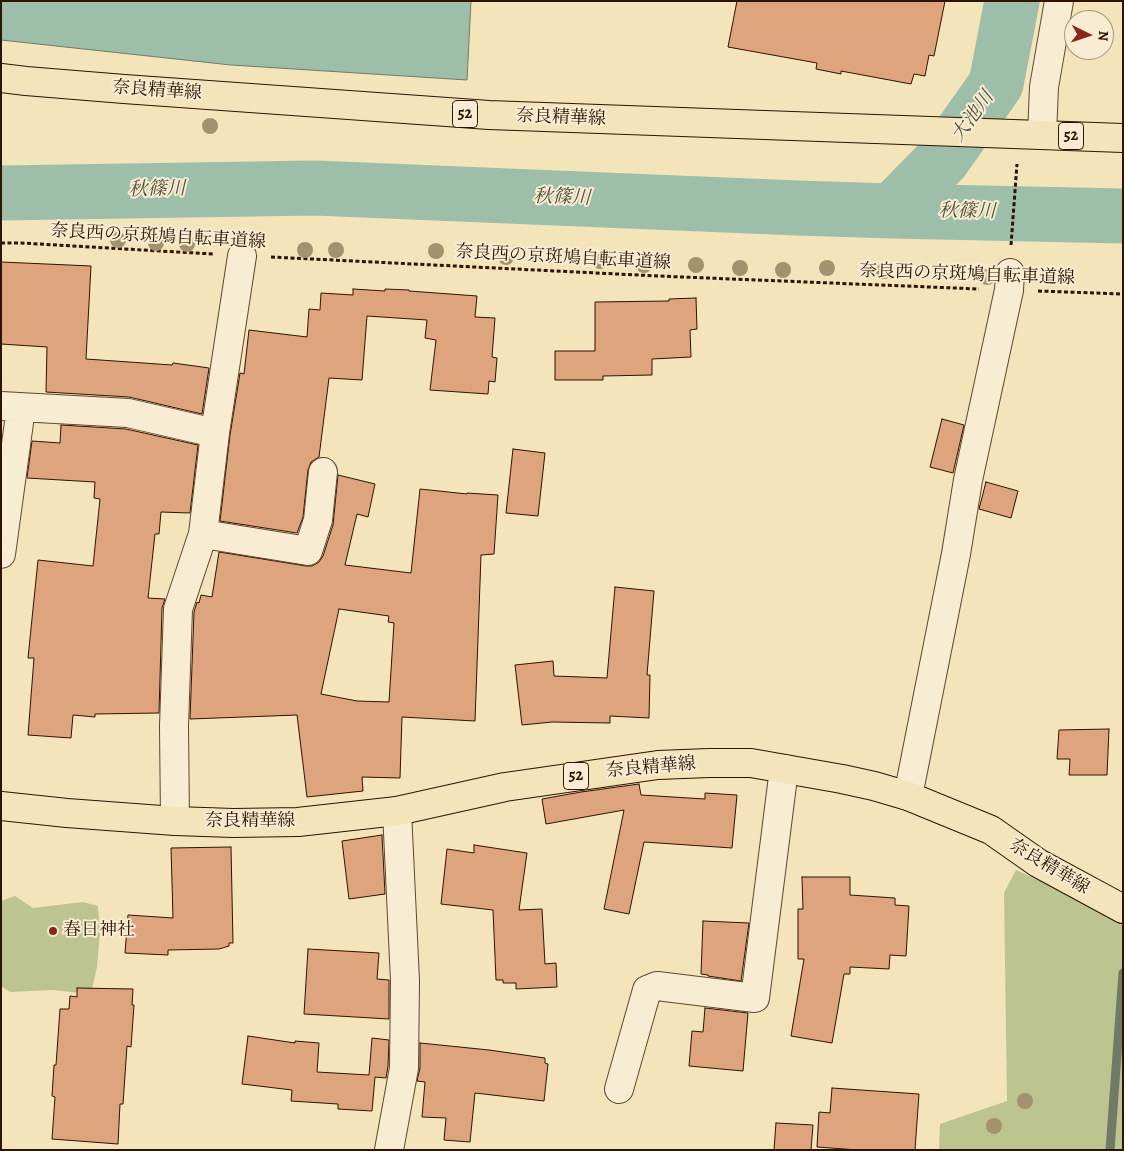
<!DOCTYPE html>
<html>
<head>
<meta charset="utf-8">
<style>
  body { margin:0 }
  #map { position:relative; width:1124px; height:1151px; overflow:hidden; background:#f4e4ba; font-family:Alegreya,serif }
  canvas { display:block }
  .frame { position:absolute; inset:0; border:2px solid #2d1300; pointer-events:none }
  .north { position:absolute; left:1064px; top:10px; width:50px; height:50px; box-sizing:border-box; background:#f8edd2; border:1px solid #a7967e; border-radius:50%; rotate:94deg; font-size:14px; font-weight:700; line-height:20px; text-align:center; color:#2d1300 }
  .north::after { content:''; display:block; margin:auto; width:18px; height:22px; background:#8f2418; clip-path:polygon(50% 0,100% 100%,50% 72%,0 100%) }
</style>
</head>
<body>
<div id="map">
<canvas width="1124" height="1151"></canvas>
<div class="frame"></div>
<div class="north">N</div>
</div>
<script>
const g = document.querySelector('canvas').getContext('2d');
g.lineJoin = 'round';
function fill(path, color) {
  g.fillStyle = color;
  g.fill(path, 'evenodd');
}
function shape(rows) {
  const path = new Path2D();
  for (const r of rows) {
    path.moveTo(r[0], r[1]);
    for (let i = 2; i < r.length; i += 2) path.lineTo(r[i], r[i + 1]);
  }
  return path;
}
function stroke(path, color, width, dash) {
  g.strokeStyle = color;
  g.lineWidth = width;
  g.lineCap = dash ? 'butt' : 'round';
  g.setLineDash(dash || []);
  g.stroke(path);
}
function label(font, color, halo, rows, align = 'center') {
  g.font = font + ' Alegreya,"Noto Serif JP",serif';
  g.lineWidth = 4;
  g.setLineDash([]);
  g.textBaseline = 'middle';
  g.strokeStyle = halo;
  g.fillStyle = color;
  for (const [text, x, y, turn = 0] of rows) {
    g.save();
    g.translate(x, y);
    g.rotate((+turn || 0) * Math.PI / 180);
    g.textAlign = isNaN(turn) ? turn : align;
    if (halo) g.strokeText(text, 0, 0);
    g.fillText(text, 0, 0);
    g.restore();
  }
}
fill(shape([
  [1016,870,1123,919,1123,1150,939,1150,940,1124,1007,1101,1004,893],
  [15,896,33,908,83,902,98,906,100,932,97,967,91,994,52,990,10,992,1,986,1,901]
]), '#bcc48f');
const water = shape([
  [1,1,471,1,467,80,231,65,1,40,1,1]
]);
fill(water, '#9dbfaa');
stroke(water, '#707a66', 1);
stroke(shape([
  [1110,1150,1123,973]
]), '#707a66', 9);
stroke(shape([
  [1,193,315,188,798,208,892,211,1123,216],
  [892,211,943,159,996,84,1012,1]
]), '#9dbfaa', 55);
const building = shape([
  [737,1,945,1,934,56,929,55,925,76,914,74,911,84,841,71,841,74,816,69,817,63,728,47,737,1],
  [1,262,91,266,86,359,172,365,173,363,209,368,202,414,129,397,46,392,47,347,1,344,1,262],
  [353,289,385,291,385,289,409,290,409,291,477,296,475,317,495,318,492,357,497,358,495,382,489,381,488,394,430,390,436,340,425,338,427,320,367,316,362,380,329,378,319,457,311,462,308,470,303,517,297,533,220,521,230,435,240,373,244,374,249,330,307,337,309,309,320,310,321,293,353,295,353,289],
  [696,298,697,329,690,330,691,357,652,359,652,375,603,376,603,380,555,380,555,351,595,351,595,302,669,301,669,299,696,298],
  [942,419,964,425,953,473,930,467,942,419],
  [61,425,126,429,198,445,190,513,161,512,159,534,155,534,148,598,165,599,162,608,159,713,95,714,95,717,73,715,71,738,28,735,34,658,28,658,38,560,93,566,100,499,94,498,95,482,27,478,32,441,60,443,61,425],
  [513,449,545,453,538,516,506,513,513,449],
  [338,475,375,484,368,517,357,514,345,565,411,573,420,489,467,494,467,493,498,495,494,554,481,555,475,721,402,717,400,778,362,777,363,791,307,797,297,715,190,719,194,612,197,602,199,603,201,595,212,597,219,552,306,566,312,566,319,562,323,556,333,525,338,475],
  [339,609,389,616,388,622,394,623,389,702,357,701,321,694,339,609],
  [986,482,1018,491,1011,518,979,509,986,482],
  [615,587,654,591,647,675,650,675,649,718,610,716,610,723,552,722,522,725,515,665,553,661,554,676,607,678,615,587],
  [1109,729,1107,775,1069,775,1070,759,1057,759,1059,730,1109,729],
  [639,784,641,795,705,799,705,793,737,795,732,848,644,842,629,914,604,909,624,810,546,824,542,799,581,792,639,784],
  [382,835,385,894,349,899,342,841,382,835],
  [474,845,527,853,519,910,542,909,545,964,556,963,557,987,516,989,516,983,503,983,503,980,496,980,493,910,441,904,447,849,474,853,474,845],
  [231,847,233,943,229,943,229,946,219,949,168,950,168,955,125,953,128,915,173,918,171,848,231,847],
  [802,877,850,877,850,895,895,898,895,905,909,906,906,956,890,955,889,969,850,967,850,974,844,974,832,1043,791,1036,804,959,798,959,798,909,803,909,802,877],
  [703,921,749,923,741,981,708,976,708,975,701,974,703,921],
  [308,949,379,953,377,979,389,980,389,1019,304,1014,308,949],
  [77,988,133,989,132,1005,134,1005,131,1047,127,1046,123,1104,120,1104,118,1144,52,1139,55,1097,52,1096,54,1065,56,1065,60,1009,69,1009,70,996,77,997,77,988],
  [705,1008,748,1013,743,1071,689,1066,692,1031,703,1032,705,1008],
  [248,1036,295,1043,295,1041,319,1043,317,1072,369,1075,372,1038,389,1040,388,1066,386,1078,375,1077,372,1111,338,1109,338,1104,291,1101,292,1090,242,1084,248,1036],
  [420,1043,489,1050,545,1058,545,1063,548,1064,544,1101,475,1093,470,1142,444,1140,446,1118,422,1117,425,1082,417,1081,420,1068,420,1043],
  [832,1088,919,1094,915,1150,858,1150,817,1147,819,1112,830,1113,832,1088],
  [776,1123,813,1125,811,1150,774,1150,776,1123]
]);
fill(building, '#dda47d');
stroke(building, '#2d1300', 1);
const minor = shape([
  [1042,135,1044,87,1059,1],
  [1,406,128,413,215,433],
  [203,534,308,551,318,520,323,472],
  [1,554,21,408],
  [908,796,956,554,968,480,1009,290,1010,273],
  [175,821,174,726,178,609,203,534,215,433,242,256],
  [619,1089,647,990,657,986,755,998,784,769],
  [389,1150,404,1068,405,981,397,811]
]);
const major = shape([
  [1,78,26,81,124,89,489,115,1123,138],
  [1,806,67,813,175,821,233,823,298,822,397,811,505,787,658,765,709,763,751,763,842,779,874,786,908,796,991,830,1038,863,1123,909]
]);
stroke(minor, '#5f472e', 30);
stroke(major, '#2d1300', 30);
stroke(shape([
  [1,243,21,243,213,254],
  [1011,245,1017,164],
  [271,257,658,276,979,289],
  [1038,291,1123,294]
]), '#2d1300', 3, [4, 2.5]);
stroke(minor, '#f8edd2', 28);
stroke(major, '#f4e4ba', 28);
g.fillStyle = '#a2936f';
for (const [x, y] of [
  [210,126],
  [118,240],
  [156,243],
  [187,244],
  [305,250],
  [336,250],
  [436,251],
  [506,257],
  [600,261],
  [644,265],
  [696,265],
  [740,268],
  [827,268],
  [783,270],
  [884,271],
  [987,277],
  [1025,1101],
  [994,1126]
]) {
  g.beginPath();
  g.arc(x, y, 8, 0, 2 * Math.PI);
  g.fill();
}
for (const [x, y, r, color] of [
  [53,931,5,"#8f2418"]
]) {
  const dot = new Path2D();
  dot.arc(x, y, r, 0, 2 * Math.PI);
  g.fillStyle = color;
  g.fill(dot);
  stroke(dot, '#f8edd2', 2);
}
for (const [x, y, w] of [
  [465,114,25],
  [1071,136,25],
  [576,776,25]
]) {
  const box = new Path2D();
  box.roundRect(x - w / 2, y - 13.5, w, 27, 4);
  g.fillStyle = '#f8edd2';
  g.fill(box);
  stroke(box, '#2d1300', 1);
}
label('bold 16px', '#2d1300', null, [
  ["52",465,114],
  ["52",1071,136],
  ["52",576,776]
]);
label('18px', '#2d1300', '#f8edd2', [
  ["奈良精華線",157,91,4],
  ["奈良精華線",561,118,2],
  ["奈良西の京斑鳩自転車道線",158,237,3],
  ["奈良西の京斑鳩自転車道線",563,258,3],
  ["奈良西の京斑鳩自転車道線",967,275,2],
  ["奈良精華線",651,768,-5],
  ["奈良精華線",250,822],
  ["奈良精華線",1049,867,31]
]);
label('18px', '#2d1300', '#f8edd2', [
  ["春日神社",63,931]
], 'left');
label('italic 19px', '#544f3c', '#f8edd2', [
  ["大池川",973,117,-54],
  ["秋篠川",157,190,-1],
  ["秋篠川",562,198,2],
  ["秋篠川",967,212,1]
]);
</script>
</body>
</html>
